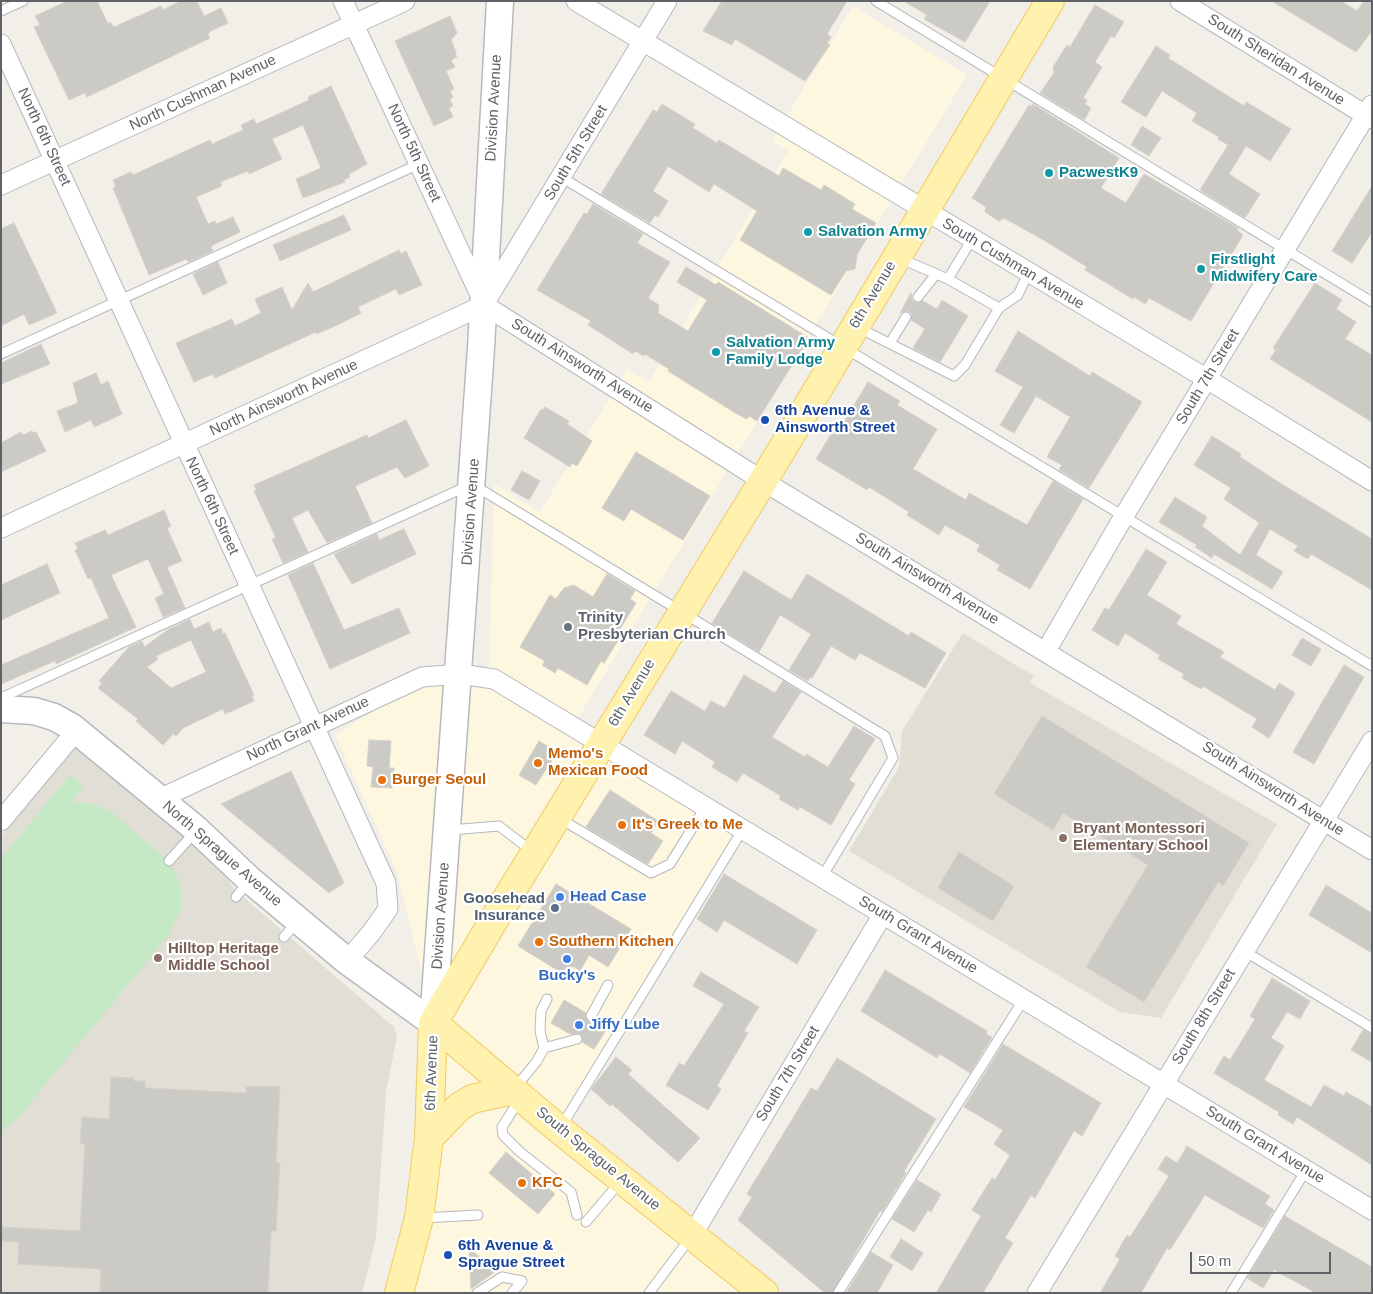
<!DOCTYPE html>
<html>
<head>
<meta charset="utf-8">
<style>
  body { margin:0 }
  #map { position:relative; width:1373px; height:1294px; overflow:hidden; background:#f1efe8; font-family:Helvetica,sans-serif }
  canvas { display:block }
  .frame { position:absolute; inset:0; border:2px solid #5f6368; pointer-events:none }
  .scale { position:absolute; left:1190px; top:1252px; width:141px; height:22px; box-sizing:border-box; border:2px solid #5f6368; border-top:0; padding-left:6px; font-size:15px; line-height:18px; white-space:nowrap; color:#5f6368; -webkit-text-stroke:4px #fff; paint-order:stroke }
</style>
</head>
<body>
<div id="map">
<canvas width="1373" height="1294"></canvas>
<div class="frame"></div>
<div class="scale">50 m</div>
</div>
<script>
const g = document.querySelector('canvas').getContext('2d');
g.lineJoin = 'round';
function fill(path, color) {
  g.fillStyle = color;
  g.fill(path, 'evenodd');
}
function shape(rows) {
  const path = new Path2D();
  for (const r of rows) {
    path.moveTo(r[0], r[1]);
    for (let i = 2; i < r.length; i += 2) path.lineTo(r[i], r[i + 1]);
  }
  return path;
}
function stroke(path, color, width, dash) {
  g.strokeStyle = color;
  g.lineWidth = width;
  g.lineCap = dash ? 'butt' : 'round';
  g.setLineDash(dash || []);
  g.stroke(path);
}
function label(font, color, halo, rows, align = 'center') {
  g.font = font + ' Helvetica,sans-serif';
  g.lineWidth = 4.5;
  g.setLineDash([]);
  g.textBaseline = 'middle';
  g.strokeStyle = halo;
  g.fillStyle = color;
  for (const [text, x, y, turn = 0] of rows) {
    g.save();
    g.translate(x, y);
    g.rotate((+turn || 0) * Math.PI / 180);
    g.textAlign = isNaN(turn) ? turn : align;
    if (halo) g.strokeText(text, 0, 0);
    g.fillText(text, 0, 0);
    g.restore();
  }
}
fill(shape([
  [853,6,967,75,573,726,743,829,560,1130,759,1293,399,1293,433,1023,398,874,335,735,461,659,489,676,494,484,540,512,627,369,649,382,788,151,772,141]
]), '#fef7e0');
fill(shape([
  [963,633,1034,676,1030,683,1277,824,1161,1018,1120,1012,849,851,899,767,902,731],
  [72,749,80,750,213,855,234,889,394,1027,397,1037,386,1092,376,1238,362,1293,1,1293,1,836]
]), '#e1ded6');
fill(shape([
  [70,775,84,786,72,802,90,803,110,811,169,861,181,885,181,910,168,936,16,1120,1,1131,1,858]
]), '#c5e8c5');
const building = shape([
  [68,1,97,1,108,24,110,22,114,27,161,6,163,10,181,1,197,1,204,16,221,8,228,23,211,31,208,34,210,38,87,97,85,93,69,100,34,27,40,25,35,16,68,1],
  [722,1,847,1,827,34,831,37,827,44,830,45,805,81,735,39,732,45,703,31,722,1],
  [904,1,990,1,965,42,924,19,927,15,904,1],
  [1272,1,1341,1,1357,11,1364,1,1372,1,1372,31,1356,52,1272,1],
  [1095,5,1124,22,1114,38,1111,36,1095,62,1102,67,1083,98,1087,100,1085,104,1091,108,1084,120,1040,93,1054,73,1053,67,1067,45,1070,47,1095,5],
  [450,16,457,33,451,40,456,52,455,53,457,57,451,60,455,67,446,71,454,89,450,91,453,97,450,99,453,106,449,108,453,117,434,126,395,41,450,16],
  [1156,46,1170,55,1168,58,1220,91,1244,106,1246,102,1291,129,1270,161,1246,146,1229,174,1260,194,1245,218,1200,190,1228,145,1218,139,1219,137,1192,121,1197,113,1162,91,1146,117,1121,102,1156,46],
  [331,86,367,164,349,174,350,177,344,180,345,182,303,198,296,179,321,168,303,125,272,139,282,159,249,174,248,171,220,182,222,186,196,197,208,224,215,221,216,224,233,217,240,232,211,246,213,251,188,262,186,259,149,275,113,188,116,187,113,180,131,172,133,175,210,140,212,144,243,130,241,125,254,119,256,124,263,121,309,100,308,97,331,86],
  [662,104,695,124,693,128,717,143,719,140,779,176,783,168,821,190,824,185,855,204,852,209,876,223,857,255,855,269,846,271,831,295,740,240,757,211,714,184,709,192,668,166,653,191,668,201,658,217,655,215,650,223,601,194,653,110,657,112,662,104],
  [1033,104,1119,158,1101,188,1126,203,1144,174,1238,228,1237,230,1243,235,1191,321,1149,298,1145,304,1134,297,1133,299,1085,270,1087,267,1047,242,1004,218,999,221,985,212,986,207,972,198,1029,105,1032,106,1033,104],
  [1142,126,1161,138,1149,156,1131,145,1142,126],
  [1372,186,1372,232,1352,263,1332,251,1372,186],
  [593,204,643,234,637,243,670,262,648,298,659,305,658,313,688,331,707,300,677,282,686,267,716,285,718,282,809,338,757,421,749,416,747,419,737,414,668,371,669,369,645,354,644,356,635,351,633,354,588,325,591,321,537,290,584,213,587,214,593,204],
  [344,215,351,230,280,261,273,245,344,215],
  [14,223,57,313,29,325,24,314,1,326,1,229,14,223],
  [399,250,401,254,406,251,422,285,399,295,396,289,358,307,361,313,337,325,317,334,316,332,215,378,213,374,194,382,176,343,232,319,235,326,261,313,255,299,282,287,292,310,308,283,313,292,399,250],
  [218,262,227,283,203,295,193,274,218,262],
  [1315,283,1342,300,1336,309,1356,322,1345,339,1372,355,1372,422,1270,359,1276,350,1273,348,1315,283],
  [911,293,912,300,917,303,923,301,937,309,942,300,968,316,940,362,913,348,925,329,911,320,912,314,909,311,900,313,911,293],
  [1018,331,1090,376,1092,372,1142,402,1089,488,1059,470,1062,465,1047,457,1070,417,1036,396,1014,433,1000,425,1023,387,995,371,1018,331],
  [41,344,50,364,1,384,1,363,41,344],
  [96,373,101,385,108,381,122,414,94,427,91,420,65,432,57,411,78,403,73,383,96,373],
  [868,382,900,401,897,405,937,429,913,469,966,500,969,493,1027,525,1053,481,1083,499,1030,589,997,570,1000,565,977,551,980,545,945,525,939,535,907,515,909,512,869,487,867,490,816,459,834,429,838,432,868,382],
  [545,407,569,421,567,424,592,441,577,466,572,463,570,467,524,438,541,409,543,410,545,407],
  [406,420,429,466,405,478,397,467,355,486,372,523,327,543,308,510,292,518,308,552,283,563,272,539,276,538,254,491,257,490,254,485,367,435,368,438,406,420],
  [32,431,33,433,36,432,46,451,1,472,1,443,21,432,23,435,32,431],
  [1212,436,1241,454,1240,457,1280,483,1372,539,1372,590,1311,554,1308,559,1294,551,1298,546,1270,529,1256,555,1283,572,1272,589,1214,554,1212,558,1195,547,1197,545,1159,522,1175,497,1207,517,1202,526,1240,555,1259,523,1261,524,1224,499,1231,488,1194,465,1212,436],
  [636,452,710,496,683,540,631,509,624,521,602,508,636,452],
  [522,471,540,481,529,500,511,490,522,471],
  [164,510,171,526,167,528,182,561,167,567,185,608,163,617,155,598,164,594,148,559,111,575,136,627,56,664,55,661,1,684,1,665,109,618,91,578,88,579,75,550,78,549,75,543,105,530,108,535,164,510],
  [404,529,416,554,352,584,334,554,377,534,379,540,404,529],
  [1146,549,1167,562,1147,595,1181,616,1176,624,1224,652,1220,657,1275,690,1279,683,1295,693,1269,738,1252,727,1257,719,1203,686,1201,689,1182,678,1184,674,1158,659,1160,655,1125,633,1118,646,1092,630,1105,608,1109,610,1146,549],
  [313,563,344,630,399,608,410,633,330,669,288,575,313,563],
  [47,564,60,593,1,620,1,585,47,564],
  [744,571,791,600,807,574,909,636,911,632,946,653,925,688,860,653,855,660,831,646,812,678,810,677,808,681,789,670,811,634,780,615,759,652,712,623,744,571],
  [607,574,635,591,630,599,636,603,617,634,621,636,604,663,601,661,587,685,558,668,555,673,542,665,545,661,520,647,550,595,556,599,564,588,574,585,593,597,607,574],
  [190,619,194,629,209,622,213,632,221,628,223,634,225,633,254,695,252,696,254,701,225,714,223,709,183,728,176,736,173,734,163,745,136,721,138,719,98,688,102,683,99,681,129,647,142,641,144,647,169,629,190,619],
  [191,640,206,672,171,688,147,667,158,659,156,656,191,640],
  [1302,638,1321,649,1311,666,1292,655,1302,638],
  [1344,665,1364,677,1314,764,1293,752,1344,665],
  [744,675,775,693,783,681,801,692,772,737,805,757,806,754,828,767,854,726,875,739,849,780,855,784,831,825,800,807,798,810,779,799,781,796,743,773,737,782,712,767,715,762,682,741,675,754,644,735,671,691,705,711,711,701,725,708,744,675],
  [1042,716,1249,843,1223,886,1218,882,1144,1002,1086,967,1148,865,1063,813,1053,830,994,794,1042,716],
  [369,740,391,741,389,768,394,768,392,788,371,787,373,767,367,766,369,740],
  [539,741,557,752,536,785,519,775,539,741],
  [291,771,344,883,329,893,221,804,291,771],
  [610,790,658,821,651,833,663,841,648,864,586,827,610,790],
  [959,852,1014,886,993,921,938,888,959,852],
  [724,874,817,930,797,964,724,920,717,932,697,919,724,874],
  [556,884,631,929,608,967,589,955,580,971,573,966,567,976,518,946,556,884],
  [1326,885,1372,913,1372,953,1309,915,1326,885],
  [885,970,987,1031,986,1034,992,1037,970,1073,940,1054,937,1058,861,1011,885,970],
  [701,972,759,1007,744,1031,748,1033,717,1086,721,1089,708,1110,666,1085,679,1063,684,1066,724,1004,693,986,701,972],
  [1272,978,1310,1001,1300,1019,1287,1012,1271,1038,1284,1046,1264,1080,1311,1107,1324,1085,1344,1096,1346,1092,1372,1107,1372,1165,1297,1117,1293,1124,1278,1115,1279,1112,1214,1073,1224,1056,1230,1060,1255,1019,1250,1016,1272,978],
  [564,1000,586,1013,588,1021,592,1022,596,1019,608,1027,594,1049,582,1042,581,1034,570,1034,551,1023,564,1000],
  [1363,1030,1372,1034,1372,1062,1351,1050,1363,1030],
  [1003,1044,1101,1103,1082,1136,1074,1131,1035,1198,1031,1195,1005,1238,1013,1243,983,1293,936,1293,981,1216,972,1210,992,1178,995,1180,1010,1155,994,1144,1003,1130,964,1107,1003,1044],
  [616,1057,632,1070,628,1074,700,1138,678,1162,612,1104,610,1106,591,1089,616,1057],
  [837,1058,936,1119,904,1171,906,1173,882,1212,880,1211,832,1293,825,1293,738,1220,752,1197,747,1194,811,1088,817,1091,837,1058],
  [111,1077,134,1078,134,1081,145,1081,145,1088,246,1093,246,1087,280,1086,276,1163,280,1163,276,1231,271,1231,268,1293,100,1293,101,1269,18,1264,19,1242,1,1241,1,1227,80,1231,85,1144,80,1143,82,1117,109,1119,111,1077],
  [1187,1146,1270,1196,1265,1204,1274,1210,1263,1228,1205,1195,1170,1250,1167,1248,1141,1293,1100,1293,1120,1259,1115,1256,1127,1235,1130,1237,1169,1176,1158,1169,1166,1156,1177,1163,1187,1146],
  [506,1152,555,1194,538,1214,489,1173,506,1152],
  [917,1180,941,1194,931,1212,928,1210,914,1232,892,1219,917,1180],
  [1285,1216,1372,1267,1372,1293,1316,1293,1274,1270,1263,1288,1247,1278,1285,1216],
  [901,1239,923,1253,912,1271,890,1257,901,1239],
  [469,1248,496,1271,471,1289,469,1248],
  [871,1252,893,1265,877,1293,846,1293,871,1252]
]);
fill(building, '#cccac5');
stroke(building, '#d6d1c6', 1);
const lane = shape([
  [876,1,1372,302],
  [1,11,23,1],
  [561,177,1372,666],
  [899,258,948,279,972,239],
  [948,279,999,308],
  [918,297,936,274],
  [857,327,954,376,965,365,999,308,1018,295,1028,273],
  [890,343,906,317],
  [1,354,419,164],
  [1,698,472,484,885,736,893,758,822,877],
  [559,818,651,873,670,864,706,806],
  [450,830,499,826,533,852],
  [169,861,195,832],
  [236,897,248,882],
  [284,937,297,922],
  [1244,951,1372,1028],
  [591,1016,608,985],
  [544,1048,577,1039],
  [515,1088,537,1061,544,1048,540,1031,541,1011,547,999],
  [520,1099,502,1127,503,1135,519,1151,571,1192,577,1215],
  [561,1127,743,829],
  [423,1218,478,1215],
  [586,1222,620,1182],
  [477,1293,502,1277,522,1281],
  [512,1293,522,1281],
  [649,1293,691,1237],
  [838,1293,1024,999],
  [1231,1293,1306,1170]
]);
const street = shape([
  [343,1,482,299],
  [576,1,1207,379,1372,481],
  [1180,1,1372,119],
  [1,44,386,883,388,909,371,933,347,961],
  [1,185,405,1],
  [484,304,667,1],
  [484,305,763,481,1372,850],
  [1,528,484,305],
  [1046,651,1124,516,1372,105],
  [159,799,422,677,460,674,494,679,1372,1210],
  [1,821,76,731],
  [693,1234,883,914],
  [1037,1293,1372,741]
]);
const secondary = shape([
  [1,709,34,711,54,717,72,727,196,829,250,880,347,961,433,1023,481,348,500,1]
]);
const primary = shape([
  [433,1023,560,1130,764,1293],
  [429,1138,459,1107,472,1099,513,1090],
  [399,1293,419,1218,429,1138,433,1023,501,908,763,481,1050,1]
]);
stroke(lane, '#b5b8bc', 11);
stroke(street, '#b5b8bc', 21);
stroke(secondary, '#b6babf', 29);
stroke(primary, '#f2c960', 30);
stroke(lane, '#fff', 9);
stroke(street, '#fff', 19);
stroke(secondary, '#fff', 26);
stroke(primary, '#fff2af', 28);
for (const [x, y, r, color] of [
  [1049,173,5,"#0f9aa8"],
  [808,232,5,"#0f9aa8"],
  [1201,269,5,"#0f9aa8"],
  [716,352,5,"#0f9aa8"],
  [765,420,5,"#1a4fb4"],
  [568,627,5,"#6b7280"],
  [538,763,5,"#e8710a"],
  [382,780,5,"#e8710a"],
  [622,825,5,"#e8710a"],
  [1063,838,5,"#8d6e63"],
  [560,897,5,"#3f7fe0"],
  [555,908,5,"#5c6f8a"],
  [539,942,5,"#e8710a"],
  [158,958,5,"#8d6e63"],
  [567,959,5,"#3f7fe0"],
  [579,1025,5,"#3f7fe0"],
  [522,1183,5,"#e8710a"],
  [448,1255,5,"#1a4fb4"]
]) {
  const dot = new Path2D();
  dot.arc(x, y, r, 0, 2 * Math.PI);
  g.fillStyle = color;
  g.fill(dot);
  stroke(dot, '#fff', 2);
}
label('15px', '#5f6368', '#fff', [
  ["South Sheridan Avenue",1276,60,32],
  ["North Cushman Avenue",203,93,-25],
  ["Division Avenue",494,108,-87],
  ["North 6th Street",44,137,65],
  ["North 5th Street",414,153,65],
  ["South 5th Street",576,153,-59],
  ["South Cushman Avenue",1013,264,31],
  ["6th Avenue",873,295,-59],
  ["South Ainsworth Avenue",582,366,32],
  ["South 7th Street",1208,377,-59],
  ["North Ainsworth Avenue",284,398,-25],
  ["North 6th Street",212,506,65],
  ["Division Avenue",471,512,-86],
  ["South Ainsworth Avenue",927,579,31],
  ["6th Avenue",632,693,-59],
  ["North Grant Avenue",308,729,-25],
  ["South Ainsworth Avenue",1273,789,32],
  ["North Sprague Avenue",222,854,41],
  ["Division Avenue",441,916,-86],
  ["South Grant Avenue",918,935,31],
  ["South 8th Street",1204,1017,-59],
  ["6th Avenue",432,1073,-88],
  ["South 7th Street",788,1074,-59],
  ["South Grant Avenue",1265,1145,31],
  ["South Sprague Avenue",598,1159,39]
]);
label('bold 15px', '#0d838f', '#fff', [
  ["PacwestK9",1059,173],
  ["Salvation Army",818,232],
  ["Firstlight",1211,260],
  ["Midwifery Care",1211,277],
  ["Salvation Army",726,343],
  ["Family Lodge",726,360]
], 'left');
label('bold 15px', '#164399', '#fff', [
  ["6th Avenue &",775,411],
  ["Ainsworth Street",775,428],
  ["6th Avenue &",458,1246],
  ["Sprague Street",458,1263]
], 'left');
label('bold 15px', '#5b616d', '#fff', [
  ["Trinity",578,618],
  ["Presbyterian Church",578,635]
], 'left');
label('bold 15px', '#c56008', '#fff', [
  ["Memo's",548,754],
  ["Mexican Food",548,771],
  ["Burger Seoul",392,780],
  ["It's Greek to Me",632,825],
  ["Southern Kitchen",549,942],
  ["KFC",532,1183]
], 'left');
label('bold 15px', '#785e54', '#fff', [
  ["Bryant Montessori",1073,829],
  ["Elementary School",1073,846],
  ["Hilltop Heritage",168,949],
  ["Middle School",168,966]
], 'left');
label('bold 15px', '#366cbe', '#fff', [
  ["Head Case",570,897],
  ["Bucky's",567,976,"center"],
  ["Jiffy Lube",589,1025]
], 'left');
label('bold 15px', '#4e5e75', '#fff', [
  ["Goosehead",545,899],
  ["Insurance",545,916]
], 'right');
</script>
</body>
</html>
